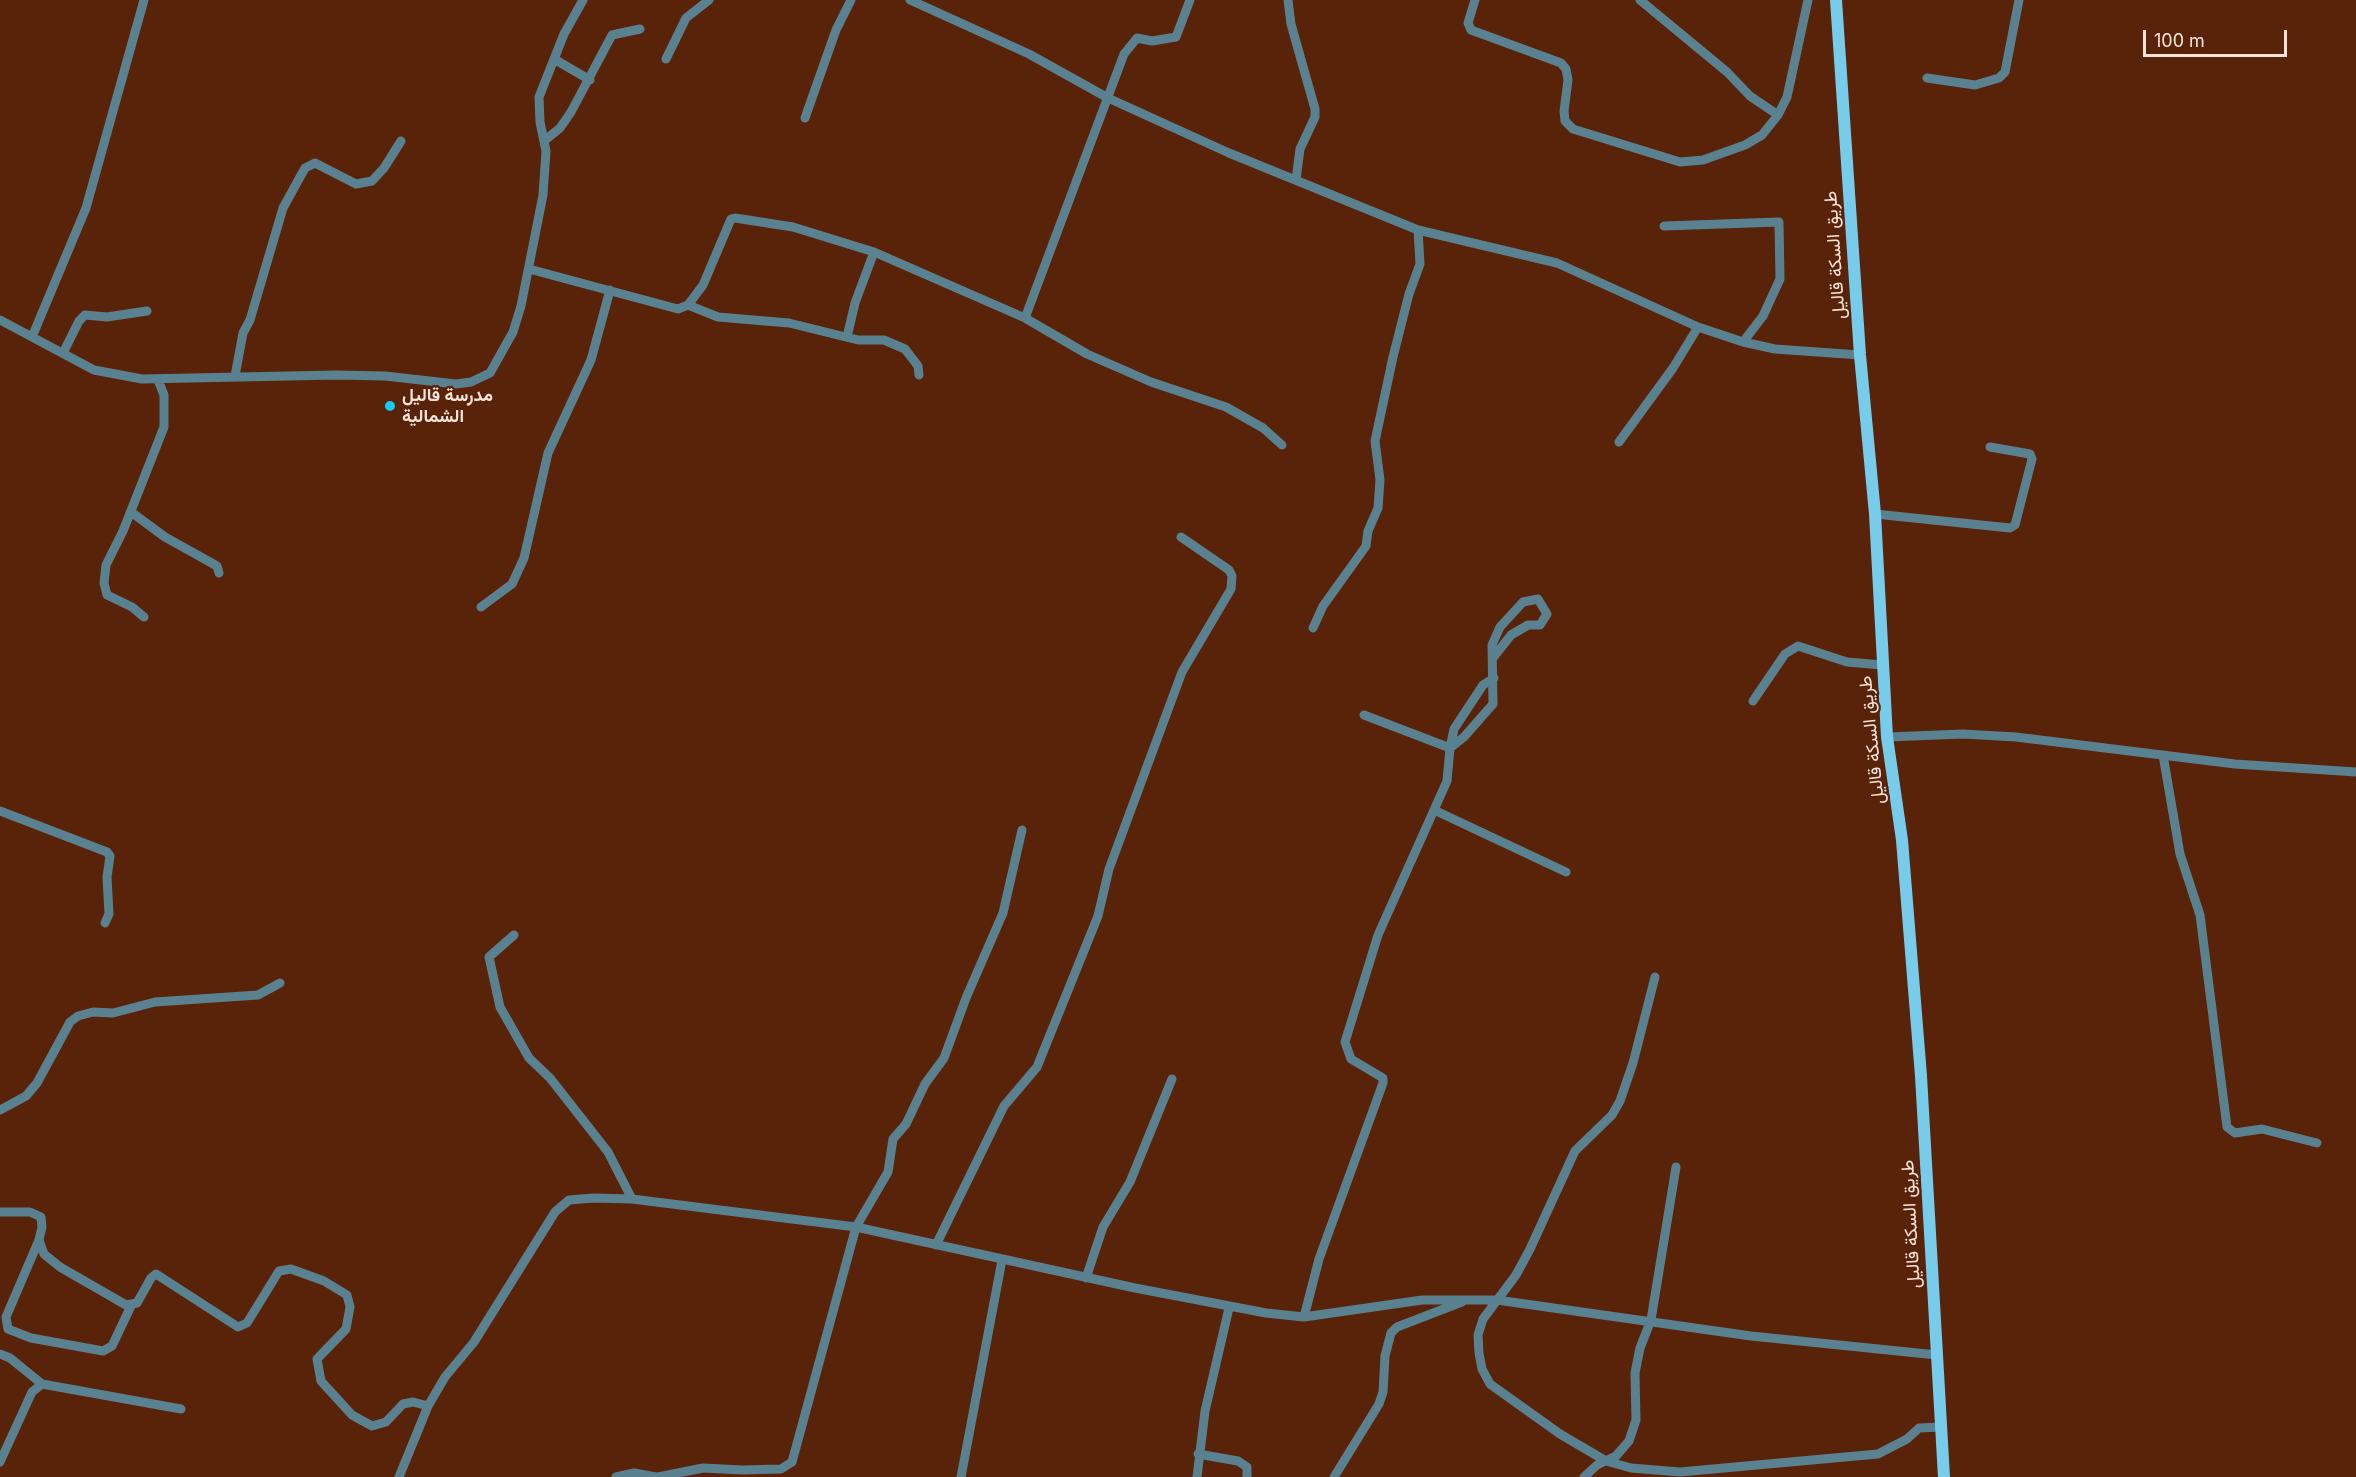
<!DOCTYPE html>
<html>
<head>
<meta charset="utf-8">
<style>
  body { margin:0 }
  #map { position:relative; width:2356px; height:1477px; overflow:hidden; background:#582308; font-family:Inter,sans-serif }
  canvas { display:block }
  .scale { position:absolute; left:2143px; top:30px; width:144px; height:27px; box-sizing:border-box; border:3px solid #fde3d8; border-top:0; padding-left:8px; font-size:18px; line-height:21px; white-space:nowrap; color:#fde3d8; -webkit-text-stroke:4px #582308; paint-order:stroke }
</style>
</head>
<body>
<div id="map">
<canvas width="2356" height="1477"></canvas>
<div class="scale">100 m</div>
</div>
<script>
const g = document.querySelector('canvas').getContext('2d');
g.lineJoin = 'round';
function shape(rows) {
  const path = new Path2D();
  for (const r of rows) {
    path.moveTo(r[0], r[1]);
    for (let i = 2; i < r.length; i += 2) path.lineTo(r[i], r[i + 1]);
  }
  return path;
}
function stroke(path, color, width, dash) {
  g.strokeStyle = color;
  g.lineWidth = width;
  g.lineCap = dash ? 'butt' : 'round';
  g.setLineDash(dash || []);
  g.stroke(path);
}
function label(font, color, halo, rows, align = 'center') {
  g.font = font + ' Inter,Vazirmatn,sans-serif';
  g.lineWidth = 4.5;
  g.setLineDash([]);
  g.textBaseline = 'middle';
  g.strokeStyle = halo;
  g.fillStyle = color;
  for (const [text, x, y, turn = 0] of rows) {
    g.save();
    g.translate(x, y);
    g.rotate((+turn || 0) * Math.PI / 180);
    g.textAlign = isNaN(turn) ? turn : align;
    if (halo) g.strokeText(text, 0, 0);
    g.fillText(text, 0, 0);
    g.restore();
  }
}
stroke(shape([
  [910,0,1029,54,1108,98,1229,153,1418,230,1557,263,1698,327,1743,342,1775,349,1860,355],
  [1288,0,1291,24,1315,109,1315,117,1300,149,1296,180],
  [1475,0,1468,23,1471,30,1561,63,1566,69,1568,80,1564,111,1565,121,1573,129,1680,162,1703,160,1745,145,1762,135,1778,115,1787,97,1808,0],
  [1640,0,1727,72,1750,96,1778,115],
  [554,59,590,80],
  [666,59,686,18,709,0],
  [1927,78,1975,85,1999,78,2005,72,2019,0],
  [805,118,836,30,851,0],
  [544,141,560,128,571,112,612,35,640,29],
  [1664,226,1779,222,1780,279,1763,316,1743,342],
  [529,269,678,309,688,305,703,285,731,219,735,218,793,227,874,252,1025,318,1087,354,1151,382,1226,407,1263,428,1282,445],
  [688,305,718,317,789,323,858,340,884,340,905,349,918,366,919,375],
  [1025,318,1124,54,1137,38,1152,41,1176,37,1190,0],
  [0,320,94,370,142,379,337,375,385,376,456,384,471,382,490,373,513,332,521,306,543,195,546,151,540,122,539,97,564,34,583,0],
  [32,337,86,208,144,0],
  [847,337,855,303,874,252],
  [63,353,79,321,85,315,107,317,147,311],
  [235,376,243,333,250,320,283,208,305,168,315,163,356,184,372,181,384,168,401,141],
  [1619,442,1673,368,1698,327],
  [131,512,165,537,217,566,219,573],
  [1875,514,2010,528,2015,525,2032,459,2030,454,1990,447],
  [481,607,512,584,524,558,548,453,591,360,610,290],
  [144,617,132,607,107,595,104,583,106,565,123,531,164,427,164,395,158,380],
  [1313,628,1323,606,1366,546,1368,531,1378,508,1380,480,1375,441,1393,357,1409,294,1420,264,1418,230],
  [1753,701,1785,654,1798,646,1847,662,1882,665],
  [1364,715,1450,748,1454,729,1483,685,1494,678],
  [1887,737,1963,734,2016,737,2235,764,2356,772],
  [2163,755,2180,854,2200,915,2227,1127,2235,1133,2262,1129,2317,1143],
  [1434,810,1566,872],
  [0,811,107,852,110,856,107,877,109,914,105,923],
  [514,935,489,957,500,1007,529,1058,550,1078,608,1152,632,1199],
  [1655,977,1633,1063,1620,1101,1612,1115,1575,1151,1530,1249,1516,1275,1483,1319,1478,1335,1479,1353,1482,1369,1490,1384,1560,1434,1606,1461,1631,1468,1680,1472,1878,1454,1907,1439,1919,1428,1942,1427],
  [0,1110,26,1096,37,1083,70,1022,78,1016,93,1012,113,1013,155,1002,258,995,280,983],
  [0,1212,30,1212,41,1217,42,1227,39,1240,44,1254,60,1267,126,1305,137,1303,151,1278,156,1274,238,1327,247,1323,279,1271,291,1269,324,1281,347,1295,350,1307,346,1329,317,1359,321,1381,352,1415,372,1426,386,1422,403,1404,413,1402,428,1406],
  [39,1240,6,1317,8,1329,31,1338,103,1351,112,1346,131,1306],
  [936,1245,1004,1106,1037,1067,1098,916,1109,869,1182,672,1231,589,1232,576,1229,570,1181,537],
  [1086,1278,1103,1227,1130,1182,1172,1079],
  [1304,1317,1319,1259,1383,1083,1383,1078,1351,1059,1345,1042,1378,935,1447,781,1450,748,1464,737,1493,704,1492,645,1500,627,1523,602,1538,599,1547,614,1540,625,1528,625,1511,635,1493,658],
  [0,1354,10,1358,42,1384],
  [1198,1454,1238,1461,1247,1467,1247,1477],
  [0,1462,32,1392,42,1384,181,1409],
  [399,1477,428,1406,445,1377,474,1342,555,1212,569,1200,594,1198,632,1199,856,1227,1135,1288,1266,1313,1304,1317,1422,1300,1497,1300,1751,1336,1937,1355],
  [616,1477,634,1473,656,1477],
  [658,1477,703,1468,742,1470,781,1469,792,1462,856,1227,888,1172,893,1139,906,1124,925,1084,944,1058,966,998,1003,913,1022,830],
  [961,1477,1002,1260],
  [1197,1477,1205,1411,1229,1308],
  [1334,1477,1379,1404,1383,1392,1385,1356,1391,1333,1397,1327,1462,1302],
  [1584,1477,1597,1465,1616,1456,1629,1441,1636,1420,1635,1373,1640,1348,1651,1320,1676,1167]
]), '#5a8190', 9);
stroke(shape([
  [1836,0,1860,355,1875,514,1887,737,1902,840,1921,1076,1944,1477]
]), '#78cceb', 12);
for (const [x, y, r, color] of [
  [390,406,6,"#13cafb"]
]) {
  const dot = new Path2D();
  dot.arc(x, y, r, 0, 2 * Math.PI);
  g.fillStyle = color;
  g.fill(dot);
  stroke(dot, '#582308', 2);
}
label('18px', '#fde3d8', '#582308', [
  ["طريق السكة قاليل",1835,255,-94],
  ["طريق السكة قاليل",1872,740,-96],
  ["طريق السكة قاليل",1911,1224,-93]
]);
label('bold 18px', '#fde3d8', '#582308', [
  ["مدرسة قاليل",402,396],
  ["الشمالية",402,417]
], 'left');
</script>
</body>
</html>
